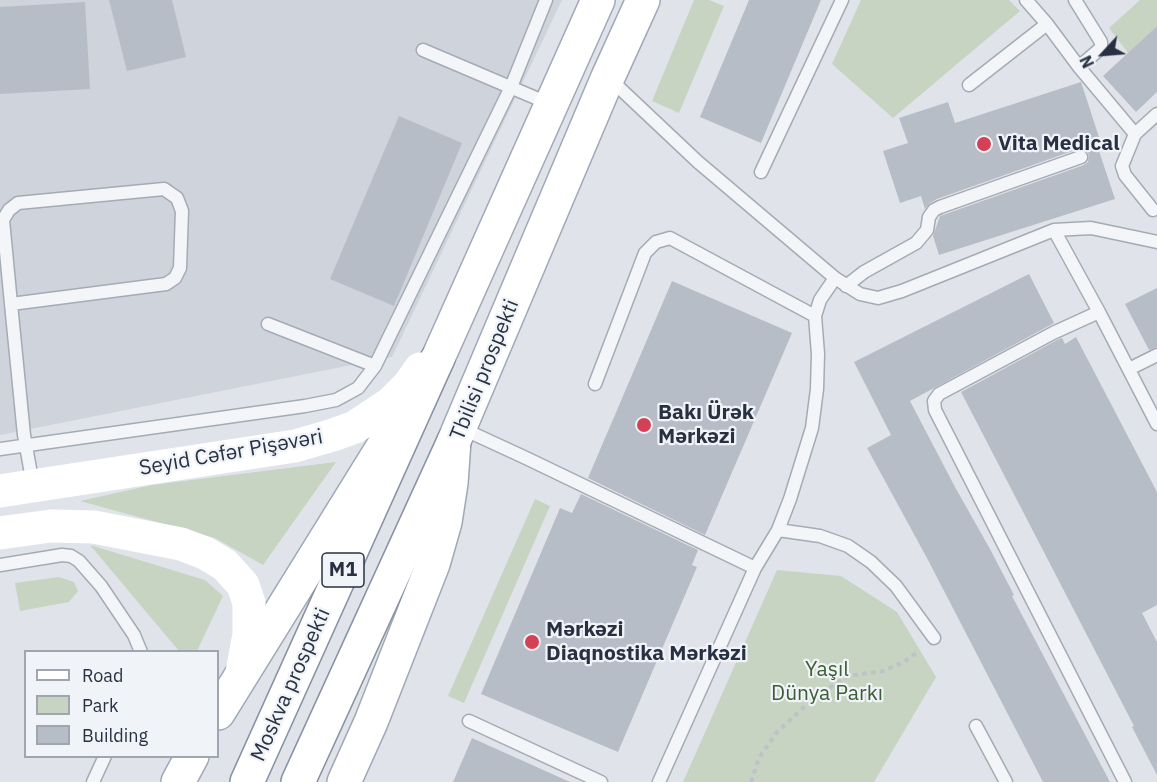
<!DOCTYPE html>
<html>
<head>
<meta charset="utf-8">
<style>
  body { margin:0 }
  #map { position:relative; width:1157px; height:782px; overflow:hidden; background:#e0e4ea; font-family:"IBM Plex Sans",sans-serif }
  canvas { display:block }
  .legend { position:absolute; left:24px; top:650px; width:195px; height:108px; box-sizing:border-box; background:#f0f3f7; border:2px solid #a0a5af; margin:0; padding:8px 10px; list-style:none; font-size:18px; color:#283142 }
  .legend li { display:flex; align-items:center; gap:12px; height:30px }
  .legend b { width:30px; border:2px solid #a0a5af }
  .north { position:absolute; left:1073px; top:24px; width:60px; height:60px; -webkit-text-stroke:4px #f0f3f7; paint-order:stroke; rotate:244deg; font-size:16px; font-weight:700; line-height:24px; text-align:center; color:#283142 }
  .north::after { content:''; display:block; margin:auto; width:21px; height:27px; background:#283142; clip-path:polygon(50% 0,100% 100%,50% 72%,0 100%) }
</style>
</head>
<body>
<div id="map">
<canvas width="1157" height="782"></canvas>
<ul class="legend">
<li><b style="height:8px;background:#fff"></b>Road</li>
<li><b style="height:16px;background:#c6d4c1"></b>Park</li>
<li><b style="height:16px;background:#b7bdc7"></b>Building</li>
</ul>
<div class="north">N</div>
</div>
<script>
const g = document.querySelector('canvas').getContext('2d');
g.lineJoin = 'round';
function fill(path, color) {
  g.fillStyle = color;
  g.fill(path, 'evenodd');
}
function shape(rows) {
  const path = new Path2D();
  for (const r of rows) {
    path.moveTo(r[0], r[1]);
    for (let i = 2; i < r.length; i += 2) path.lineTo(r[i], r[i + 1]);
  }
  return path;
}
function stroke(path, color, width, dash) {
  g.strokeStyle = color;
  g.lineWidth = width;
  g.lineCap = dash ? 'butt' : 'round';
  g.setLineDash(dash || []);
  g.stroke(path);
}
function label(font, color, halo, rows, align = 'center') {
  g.font = font + ' "IBM Plex Sans",sans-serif';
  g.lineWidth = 4.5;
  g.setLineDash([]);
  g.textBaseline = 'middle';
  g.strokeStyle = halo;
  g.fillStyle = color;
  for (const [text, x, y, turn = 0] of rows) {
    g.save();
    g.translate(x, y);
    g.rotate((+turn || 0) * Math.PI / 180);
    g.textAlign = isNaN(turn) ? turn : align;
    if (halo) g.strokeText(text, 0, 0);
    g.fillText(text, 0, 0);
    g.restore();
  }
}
fill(shape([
  [0,0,562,0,392,357,0,435]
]), '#ced3dc');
fill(shape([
  [694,0,709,0,724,6,679,113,652,101],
  [861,0,1009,0,1020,11,893,118,832,64],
  [1140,0,1157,0,1157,26,1128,53,1109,28],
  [336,462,263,565,215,538,80,501,152,485],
  [535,499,550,506,464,703,448,696],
  [90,545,205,580,223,596,197,651,179,651],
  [777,570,841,576,897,612,936,677,874,782,683,782],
  [59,577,74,582,78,591,69,602,20,611,15,583]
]), '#c6d4c1');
fill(shape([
  [109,0,172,0,186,57,127,71],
  [749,0,821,0,761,143,700,117],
  [85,2,90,89,0,94,0,7],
  [1157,26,1157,92,1136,112,1103,76],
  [1081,82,1099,137,1095,139,1115,199,939,255,933,236,940,216,1084,165,1088,162,1089,155,1086,150,1078,149,937,199,930,203,925,209,921,196,900,203,883,151,908,143,899,118,948,102,955,123],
  [399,116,462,143,394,306,330,279],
  [1029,274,1054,323,910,401,955,487,990,549,1014,595,1012,596,1110,782,1043,782,928,560,867,448,891,435,854,362],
  [672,281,792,333,705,535,588,478],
  [1157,288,1157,347,1149,350,1125,304],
  [1076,337,1157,492,1157,605,1142,613,1157,642,1157,775,1132,727,1134,726,961,392,1057,340,1062,338,1065,344],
  [581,494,698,550,692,565,697,567,618,752,481,694,560,508,572,513],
  [472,738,570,782,453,782]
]), '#b7bdc7');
const lane = shape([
  [1026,0,1047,24,1079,67,1135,134,1157,114],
  [1075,0,1101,42,1101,48,1079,67],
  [423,50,550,104],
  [611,80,698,162,835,278,860,294,878,298,902,291,1054,230,1091,228,1157,242],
  [969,85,1047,24],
  [1135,134,1122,166,1125,175,1153,210],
  [761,172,842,0],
  [1054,230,1099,312,1157,424],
  [846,286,864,272,916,243,927,230,929,217,934,210,940,207,1081,157],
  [11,304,166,284,175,278,180,268,182,211,177,198,164,189,18,203,9,210,3,220,11,304,24,435,33,485],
  [1099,312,1053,333,939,394,934,401,935,410,1125,782],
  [268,324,375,366],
  [1129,369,1157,355],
  [595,384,645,253,656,242,670,238,815,316],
  [461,428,526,458,755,568,778,530,820,536,848,546,871,562,896,586,934,638],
  [0,449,305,406,336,400,358,388,375,366,511,87,546,0],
  [778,530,790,499,812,428,817,389,818,354,815,316,820,300,835,278],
  [0,565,62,555,71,556,79,561,101,586,134,635,141,652],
  [469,721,601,782],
  [976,726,1006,782],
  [93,782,105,756],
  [659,782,755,568]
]);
const primary = shape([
  [218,713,438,358,598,0],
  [178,782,192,756],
  [344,782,371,722,433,564,445,522,451,483,454,441,608,77,643,0]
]);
const highway = shape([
  [247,782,438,358],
  [298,782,454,441]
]);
stroke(lane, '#a5abb4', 15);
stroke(primary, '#9fa8b6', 36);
stroke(highway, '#8791a1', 36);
stroke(shape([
  [751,782,759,758,777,732,815,697,848,676,883,671,904,662,919,651]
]), '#bec2c9', 4, [4.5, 4.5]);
stroke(lane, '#f3f5f8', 12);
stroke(shape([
  [0,491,295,446,333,435,355,427,391,403,409,385,420,369],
  [0,533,51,526,94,527,181,544,205,553,225,565,243,585,249,603,249,635,242,672]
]), '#fff', 33);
stroke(primary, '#fff', 33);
stroke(highway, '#fff', 33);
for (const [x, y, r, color] of [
  [984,144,8,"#d44056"],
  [644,425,8,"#d44056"],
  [532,642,8,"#d44056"]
]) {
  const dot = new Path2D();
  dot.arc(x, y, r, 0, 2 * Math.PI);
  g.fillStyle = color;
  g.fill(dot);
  stroke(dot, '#f0f3f7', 2);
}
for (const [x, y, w] of [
  [343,570,42]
]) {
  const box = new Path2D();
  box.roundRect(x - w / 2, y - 17, w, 34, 4.5);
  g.fillStyle = '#f0f3f7';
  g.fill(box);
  stroke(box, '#283142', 1.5);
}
label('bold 20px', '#283142', null, [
  ["M1",343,570]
]);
label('bold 21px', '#283142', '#f0f3f7', [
  ["Vita Medical",998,144],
  ["Bakı Ürək",658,413],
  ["Mərkəzi",658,437],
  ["Mərkəzi",546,630],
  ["Diaqnostika Mərkəzi",546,654]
], 'left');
label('21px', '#283142', '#f0f3f7', [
  ["Tbilisi prospekti",485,370,-68],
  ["Seyid Cəfər Pişəvəri",231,453,-10],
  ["Moskva prospekti",291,685,-66]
]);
label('21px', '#3c5e34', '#f0f3f7', [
  ["Yaşıl",827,670],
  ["Dünya Parkı",827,694]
]);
</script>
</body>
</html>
